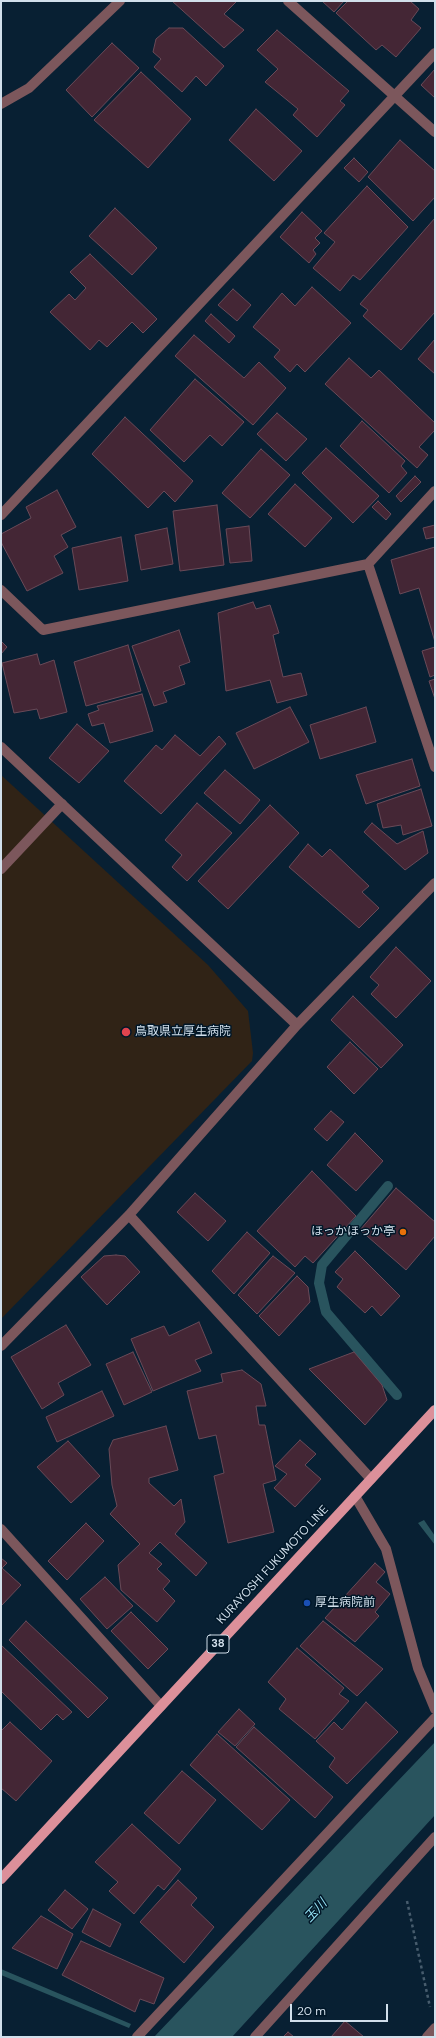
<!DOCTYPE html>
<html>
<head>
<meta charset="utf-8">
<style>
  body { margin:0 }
  #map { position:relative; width:436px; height:2038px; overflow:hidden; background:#082033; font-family:"DM Sans",sans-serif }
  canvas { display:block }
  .frame { position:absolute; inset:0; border:2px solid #d1dfeb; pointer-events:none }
  .scale { position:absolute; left:290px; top:2004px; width:98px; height:18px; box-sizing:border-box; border:2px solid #d1dfeb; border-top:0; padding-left:5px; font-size:12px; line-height:14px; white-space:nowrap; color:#d1dfeb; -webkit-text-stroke:3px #011728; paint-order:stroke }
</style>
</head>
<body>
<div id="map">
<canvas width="436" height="2038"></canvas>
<div class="frame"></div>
<div class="scale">20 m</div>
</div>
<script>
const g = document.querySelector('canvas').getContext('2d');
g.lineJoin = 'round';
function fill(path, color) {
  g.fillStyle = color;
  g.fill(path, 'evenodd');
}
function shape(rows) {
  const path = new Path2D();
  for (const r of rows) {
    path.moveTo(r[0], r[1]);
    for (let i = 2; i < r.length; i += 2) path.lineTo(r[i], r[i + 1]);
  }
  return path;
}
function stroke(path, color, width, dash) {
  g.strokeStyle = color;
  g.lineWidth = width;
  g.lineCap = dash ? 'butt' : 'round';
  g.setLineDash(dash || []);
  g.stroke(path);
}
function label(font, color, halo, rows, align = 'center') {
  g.font = font + ' "DM Sans","Noto Sans JP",sans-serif';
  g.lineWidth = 3;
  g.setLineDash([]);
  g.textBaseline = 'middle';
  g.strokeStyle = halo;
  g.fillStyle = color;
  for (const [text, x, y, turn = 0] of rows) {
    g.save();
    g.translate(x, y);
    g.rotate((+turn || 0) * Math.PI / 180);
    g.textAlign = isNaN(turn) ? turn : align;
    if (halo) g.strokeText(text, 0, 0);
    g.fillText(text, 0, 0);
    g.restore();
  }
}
fill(shape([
  [1,775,208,965,248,1011,253,1053,252,1061,1,1319]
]), '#302316');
fill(shape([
  [424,1520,435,1536,435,1545,418,1523],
  [435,1742,435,1815,232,2037,154,2037],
  [1,1969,131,2024,129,2028,1,1975]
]), '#29545e');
stroke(shape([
  [388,1186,322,1265,319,1283,326,1312,397,1395]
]), '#29545e', 10);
const building = shape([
  [172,1,237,1,224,14,244,30,224,48,172,1],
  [322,1,344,1,334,12,322,1],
  [348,1,410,1,419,9,411,20,421,28,396,57,382,45,376,50,336,13,348,1],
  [169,28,183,28,224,66,206,86,196,76,182,92,154,67,161,59,153,52,156,39,169,28],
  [277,30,349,91,340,101,345,105,317,137,293,115,298,109,265,82,278,69,257,50,277,30],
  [112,43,139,68,92,117,66,90,112,43],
  [435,69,435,98,421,85,435,69],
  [141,72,191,119,148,168,94,120,141,72],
  [256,109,302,151,274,181,229,140,256,109],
  [400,140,435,171,435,197,413,221,368,177,400,140],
  [354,158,368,172,359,182,344,168,354,158],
  [367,186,408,227,360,280,353,275,340,291,313,268,335,242,324,233,367,186],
  [115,208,157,248,132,275,89,236,115,208],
  [302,212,322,231,315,238,320,243,313,250,316,254,309,263,280,237,302,212],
  [435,218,435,312,401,350,363,316,368,310,360,304,435,218],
  [90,254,157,319,143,333,132,322,107,347,99,340,90,350,50,312,69,294,75,300,86,288,70,272,90,254],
  [312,287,351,323,305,372,297,364,290,372,274,357,280,350,253,327,282,293,295,306,312,287],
  [233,289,251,305,237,321,218,305,233,289],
  [211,314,235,336,229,343,205,321,211,314],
  [194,335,244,378,259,362,286,388,253,425,175,356,194,335],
  [435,339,435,374,418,359,435,339],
  [349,358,371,378,379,370,435,423,435,430,419,447,428,455,417,468,325,384,349,358],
  [195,379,244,422,222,446,210,435,184,462,150,430,195,379],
  [277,413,307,439,286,461,257,434,277,413],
  [125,417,193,481,175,502,164,491,148,508,92,454,125,417],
  [362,421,405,461,401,466,407,473,389,493,340,446,362,421],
  [326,448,379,496,353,523,302,473,326,448],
  [261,449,290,475,250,518,222,493,261,449],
  [415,476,421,482,401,502,396,496,415,476],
  [295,484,332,518,305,547,268,514,295,484],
  [57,490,76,527,61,535,68,547,54,556,63,573,27,591,1,542,1,534,31,518,26,507,57,490],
  [378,501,391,514,386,520,372,507,378,501],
  [217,505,224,565,180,571,173,511,217,505],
  [435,525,435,537,426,539,423,528,435,525],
  [249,526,252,561,230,563,226,529,249,526],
  [167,528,173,564,141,570,135,535,167,528],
  [121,537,128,581,79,590,72,548,121,537],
  [435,547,435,642,419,588,400,594,391,560,435,547],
  [253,602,256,609,270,605,279,633,273,635,283,677,301,673,307,695,277,703,270,680,226,691,218,613,253,602],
  [179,630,190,662,179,666,185,684,163,692,167,702,154,706,132,646,179,630],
  [1,641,7,647,1,654,1,641],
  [128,645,141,691,86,706,74,662,128,645],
  [435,647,435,675,430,677,422,651,435,647],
  [37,654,40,665,54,660,67,712,40,719,37,709,14,713,2,663,37,654],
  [435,679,435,699,429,681,435,679],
  [142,694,153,731,110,743,104,723,92,726,88,714,99,710,97,706,142,694],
  [290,707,309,742,254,769,236,733,290,707],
  [366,707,376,742,320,759,310,725,366,707],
  [77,724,109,751,79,783,49,758,77,724],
  [175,735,200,756,219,736,226,744,161,814,124,781,156,745,162,750,175,735],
  [412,759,420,786,366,804,356,775,412,759],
  [225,770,260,800,240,824,204,793,225,770],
  [421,789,432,826,403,835,401,825,383,828,377,804,421,789],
  [197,803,232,833,187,881,172,867,182,855,165,840,197,803],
  [270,805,299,833,228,909,198,881,270,805],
  [372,823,397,844,423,831,428,853,405,870,364,832,372,823],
  [308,844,322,857,330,849,369,886,362,892,379,908,359,928,289,867,308,844],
  [396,947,431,981,396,1018,371,994,379,985,370,977,396,947],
  [353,996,403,1045,381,1068,331,1020,353,996],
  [350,1042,378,1069,354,1094,327,1067,350,1042],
  [331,1111,344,1122,327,1141,314,1129,331,1111],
  [355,1133,383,1161,356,1191,327,1165,355,1133],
  [312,1171,356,1216,313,1263,305,1256,295,1267,257,1231,312,1171],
  [396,1188,435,1222,435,1236,406,1270,360,1230,396,1188],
  [195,1193,226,1221,208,1241,177,1212,195,1193],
  [247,1232,270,1253,234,1294,212,1271,247,1232],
  [355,1251,400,1296,381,1316,372,1306,365,1313,337,1287,343,1279,335,1272,355,1251],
  [116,1255,125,1256,140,1272,107,1305,81,1277,104,1256,116,1255],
  [273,1256,295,1273,257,1314,238,1295,273,1256],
  [297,1276,308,1287,310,1302,279,1336,259,1316,297,1276],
  [199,1322,212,1353,195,1360,201,1371,153,1391,131,1339,164,1326,169,1336,199,1322],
  [66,1325,91,1365,58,1383,64,1395,42,1409,11,1357,66,1325],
  [133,1352,152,1392,124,1405,106,1364,133,1352],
  [354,1352,382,1385,387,1400,365,1425,309,1369,354,1352],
  [242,1370,261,1384,266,1406,256,1406,259,1425,265,1425,276,1480,263,1484,274,1532,228,1543,214,1476,224,1473,216,1435,199,1439,187,1391,223,1382,221,1374,242,1370],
  [102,1391,114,1416,57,1442,46,1417,102,1391],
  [166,1426,178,1470,149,1478,149,1483,174,1506,181,1499,185,1522,175,1534,207,1563,196,1576,160,1542,149,1553,162,1564,157,1569,170,1581,163,1589,175,1601,157,1622,121,1590,118,1565,140,1544,110,1514,117,1506,112,1485,109,1449,113,1440,166,1426],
  [300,1440,316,1454,305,1465,321,1479,295,1507,274,1488,287,1474,275,1466,300,1440],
  [68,1441,100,1476,71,1503,37,1467,68,1441],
  [86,1523,104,1541,67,1580,48,1561,86,1523],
  [1,1558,7,1563,2,1568,21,1585,1,1606,1,1558],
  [375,1563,385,1572,376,1582,390,1594,375,1612,379,1616,355,1642,325,1618,375,1563],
  [105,1577,133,1606,107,1629,80,1599,105,1577],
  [131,1612,168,1649,148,1669,111,1631,131,1612],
  [26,1621,108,1698,88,1718,9,1640,26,1621],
  [323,1621,383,1669,357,1696,300,1646,323,1621],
  [1,1645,72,1712,63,1720,57,1714,41,1730,1,1691,1,1645],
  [297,1648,344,1688,339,1694,349,1701,315,1739,279,1709,286,1699,268,1682,297,1648],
  [366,1702,398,1732,347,1784,329,1767,335,1758,316,1741,334,1722,342,1730,366,1702],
  [239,1709,255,1724,235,1746,218,1732,239,1709],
  [10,1722,52,1761,16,1801,1,1788,1,1731,10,1722],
  [254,1727,333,1797,315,1818,236,1747,254,1727],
  [217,1734,290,1800,262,1830,190,1765,217,1734],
  [182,1771,216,1800,179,1844,144,1813,182,1771],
  [132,1824,181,1869,164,1890,158,1885,134,1914,109,1891,118,1882,95,1862,132,1824],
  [178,1880,197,1898,191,1905,214,1927,184,1963,140,1922,178,1880],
  [65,1890,88,1909,72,1929,48,1910,65,1890],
  [93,1909,121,1924,110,1947,82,1932,93,1909],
  [41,1916,73,1934,57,1969,12,1948,41,1916],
  [81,1941,164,1978,154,2004,140,1999,135,2012,62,1975,81,1941],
  [345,2021,364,2037,331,2037,345,2021],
  [288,2032,294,2037,283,2037,288,2032]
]);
fill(building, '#442635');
stroke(building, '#694a58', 1);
stroke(shape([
  [407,1901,430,2007]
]), '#475c6d', 2.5, [3, 3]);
stroke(shape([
  [1,869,62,804]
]), '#7c575c', 10);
stroke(shape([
  [288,1,435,132],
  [1,104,29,88,120,1],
  [1,515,435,53],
  [368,564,435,767],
  [1,590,43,630,368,564,435,491],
  [1,747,297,1025],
  [129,1215,371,1479],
  [1,1346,129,1215,297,1025,435,883],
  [355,1496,386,1549,418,1668,435,1709],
  [1,1529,161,1706],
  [137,2037,435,1718],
  [255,2037,435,1837],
  [427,2037,435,2028]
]), '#7c575c', 10);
stroke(shape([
  [1,1879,435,1410]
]), '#dc909a', 10);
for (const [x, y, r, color] of [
  [126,1032,5,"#e0444e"],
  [403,1232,4,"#e8710a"],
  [307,1603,4,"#1a4fb4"]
]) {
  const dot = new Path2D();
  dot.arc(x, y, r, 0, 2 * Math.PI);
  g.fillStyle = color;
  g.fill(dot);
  stroke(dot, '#011728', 1.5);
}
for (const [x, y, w] of [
  [218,1644,22]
]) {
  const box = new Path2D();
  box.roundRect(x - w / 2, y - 9, w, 18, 3);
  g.fillStyle = '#011728';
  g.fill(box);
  stroke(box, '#d1dfeb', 1);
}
label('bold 11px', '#d1dfeb', null, [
  ["38",218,1644]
]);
label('12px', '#d1dfeb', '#011728', [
  ["鳥取県立厚生病院",135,1032],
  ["ほっかほっか亭",395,1232,"right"],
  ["厚生病院前",315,1603]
], 'left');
label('12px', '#d1dfeb', '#011728', [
  ["KURAYOSHI FUKUMOTO LINE",273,1565,-47]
]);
label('italic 13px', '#92dff1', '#011728', [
  ["玉川",316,1911,-47]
]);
</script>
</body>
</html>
